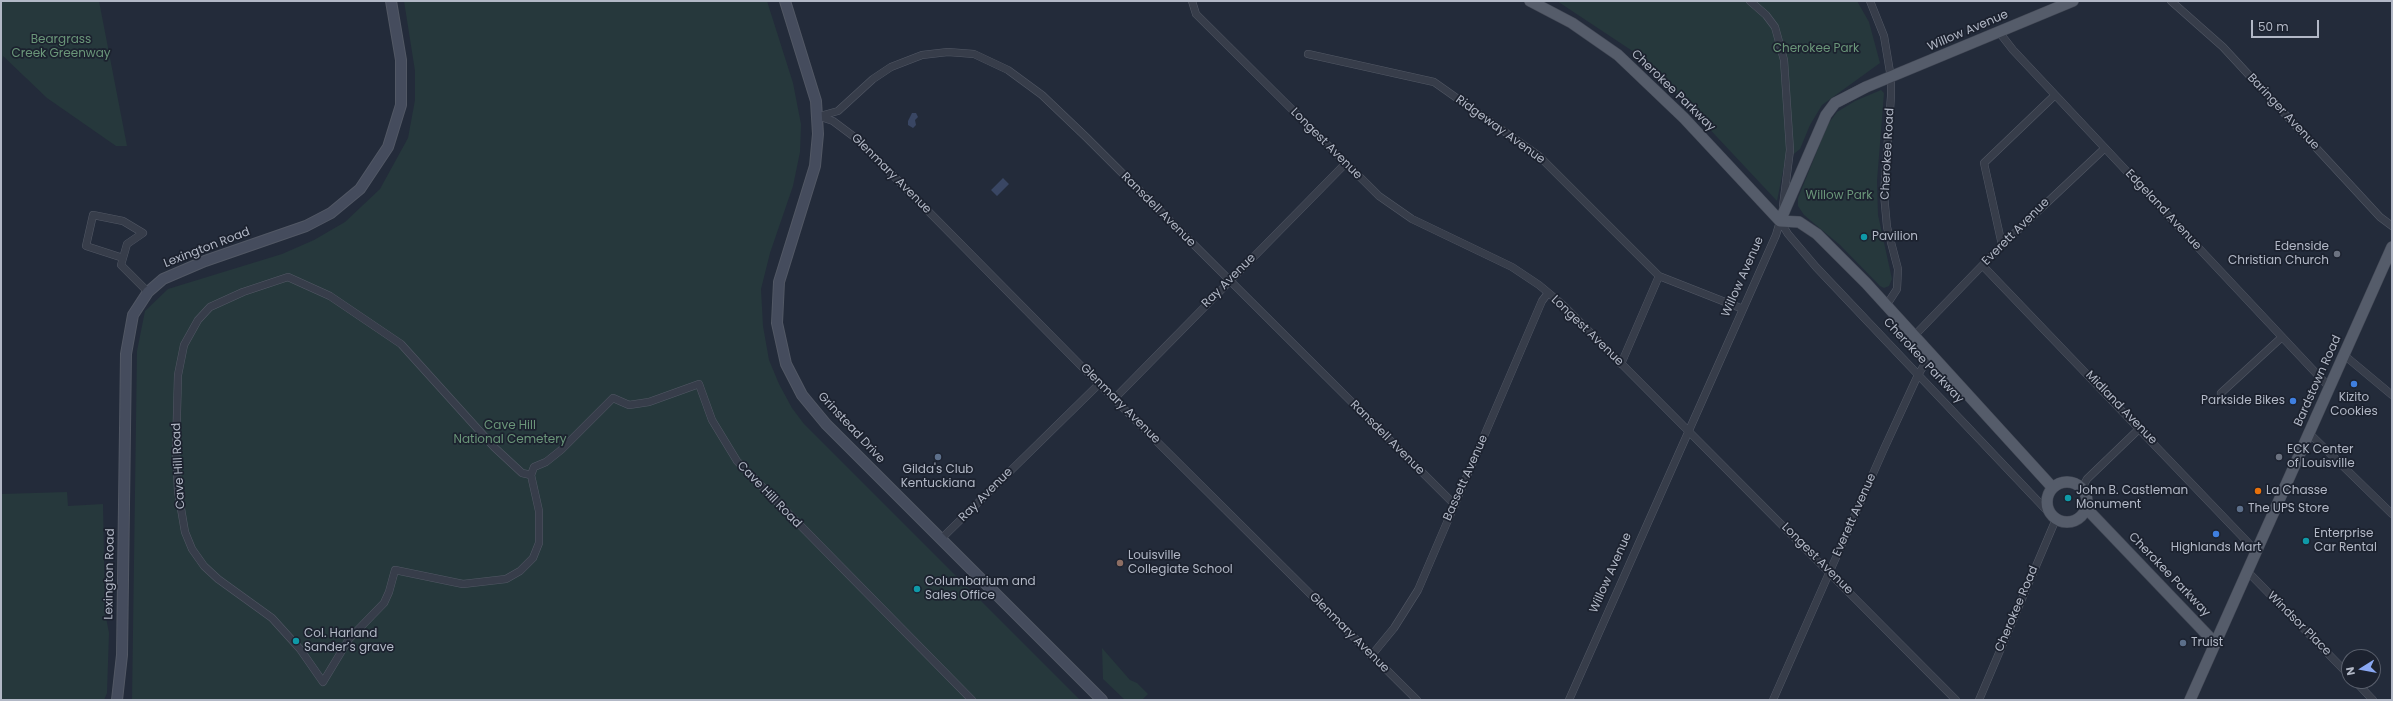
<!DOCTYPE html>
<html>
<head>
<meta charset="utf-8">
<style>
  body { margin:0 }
  #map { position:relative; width:2393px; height:701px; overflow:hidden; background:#232b3a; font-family:Poppins,sans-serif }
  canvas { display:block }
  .frame { position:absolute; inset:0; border:2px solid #b2b8c6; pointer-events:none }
  .north { position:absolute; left:2341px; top:649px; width:40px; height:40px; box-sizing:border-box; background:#1c222f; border:1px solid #585e6b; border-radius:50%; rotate:259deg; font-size:11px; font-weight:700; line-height:16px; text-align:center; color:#b2b8c6 }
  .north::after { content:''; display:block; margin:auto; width:14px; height:18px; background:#8aa8f3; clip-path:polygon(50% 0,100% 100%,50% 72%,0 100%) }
  .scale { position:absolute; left:2251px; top:20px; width:68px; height:18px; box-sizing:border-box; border:2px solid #b2b8c6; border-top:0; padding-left:5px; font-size:12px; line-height:14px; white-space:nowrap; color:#b2b8c6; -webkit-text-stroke:3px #1c222f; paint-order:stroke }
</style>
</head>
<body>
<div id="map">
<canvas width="2393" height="701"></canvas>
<div class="frame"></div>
<div class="north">N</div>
<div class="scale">50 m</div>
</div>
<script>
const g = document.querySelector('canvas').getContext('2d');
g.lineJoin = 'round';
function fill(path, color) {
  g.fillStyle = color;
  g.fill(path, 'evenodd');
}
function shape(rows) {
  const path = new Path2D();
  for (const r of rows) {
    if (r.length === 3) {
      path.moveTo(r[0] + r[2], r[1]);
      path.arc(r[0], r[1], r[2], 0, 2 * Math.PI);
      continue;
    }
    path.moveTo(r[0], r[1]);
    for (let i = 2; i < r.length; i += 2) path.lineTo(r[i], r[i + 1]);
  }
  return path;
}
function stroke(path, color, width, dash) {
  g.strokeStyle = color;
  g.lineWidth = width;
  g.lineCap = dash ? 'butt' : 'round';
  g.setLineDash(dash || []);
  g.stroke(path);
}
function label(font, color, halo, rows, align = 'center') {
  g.font = font + ' Poppins,sans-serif';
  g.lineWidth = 3.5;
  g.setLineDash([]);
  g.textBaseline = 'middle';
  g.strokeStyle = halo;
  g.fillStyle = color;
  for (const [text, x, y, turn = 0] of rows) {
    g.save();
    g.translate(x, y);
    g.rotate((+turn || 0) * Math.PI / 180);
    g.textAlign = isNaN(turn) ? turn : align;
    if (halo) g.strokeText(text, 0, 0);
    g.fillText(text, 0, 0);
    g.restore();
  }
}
fill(shape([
  [1,1,99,1,127,146,116,146,47,98,3,56,1,69],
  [404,1,767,1,793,83,801,124,800,152,793,186,770,253,761,289,763,326,769,360,779,384,792,408,804,424,1080,700,132,700,137,351,145,311,168,289,282,254,314,240,345,222,380,189,408,138,415,100,415,71],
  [1557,1,1857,1,1869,22,1880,63,1822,105,1810,125,1800,149,1785,161,1777,201,1643,58],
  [1881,90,1884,93,1877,181,1878,215,1892,279,1889,286,1884,288,1880,286,1840,245,1804,215,1798,206,1798,198,1828,124,1837,112,1855,101],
  [67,492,68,506,103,504,105,612,109,633,107,693,104,700,1,700,1,494],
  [1102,648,1130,680,1137,683,1148,694,1142,700,1125,700,1103,679]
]), '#26383c');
fill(shape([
  [912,113,916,113,918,117,915,120,916,125,913,128,908,125,908,121],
  [1003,178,1009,184,997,196,991,190]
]), '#394663');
const street = shape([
  [1192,1,1196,14,1379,196,1412,219,1512,267,1539,285,1563,305,1956,700],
  [1750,1,1766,15,1775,27,1784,60,1790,150,1783,206],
  [1870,1,1884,36,1891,78,1891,96,1884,194,1887,227,1898,269,1897,289,1886,306],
  [2171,1,2223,47,2380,217,2392,226],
  [1999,32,2013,50,2329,387],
  [1308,54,1434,82,1539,156,1659,276,1743,309],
  [818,116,833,121,857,139,1099,384,1417,700],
  [820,116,838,111,873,79,891,67,922,55,948,52,974,54,1008,70,1042,95,1086,137,1455,505],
  [1780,221,1788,234,1816,267,2052,516],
  [2002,245,1984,163,2055,95],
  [123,258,86,246,93,215,123,221,143,233,127,244,121,265,148,292],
  [1983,266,2257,552],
  [1914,336,2002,245,2105,148],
  [2344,355,2392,395],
  [1621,364,1659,276],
  [2221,393,2282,337],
  [1114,399,1345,164],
  [2309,433,2392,514],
  [531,475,522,473,494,447,401,344,330,296,288,277,243,292,210,307,198,320,184,345,178,375,176,450,178,491,185,532,192,549,204,566,218,579,272,618,300,649,323,682,349,639,384,603,389,592,395,570,463,584,506,579,520,571,533,558,539,543,539,511,531,475,534,467,546,462,561,450,613,398,629,405,649,402,699,384,712,420,737,461,972,700],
  [2082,488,2087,479,2140,428],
  [942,538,1099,384],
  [2249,573,2349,675],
  [1371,656,1394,628,1418,590,1542,301,1548,293],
  [2355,681,2373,700],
  [1569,700,1776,235,1781,218],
  [1773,700,1883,451,1918,375,1931,354],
  [1979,700,2056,519]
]);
const secondary = shape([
  [785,1,816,101,818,134,815,166,779,282,777,323,786,364,802,395,826,424,1102,700],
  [117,700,122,655,126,354,133,315,148,292,163,279,205,261,306,226,331,213,360,189,388,147,401,105,401,60,391,1]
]);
const primary = shape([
  [1530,1,1572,23,1618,55,1684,118,1780,221,1799,222,1817,234,1866,283,2052,487],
  [1780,221,1826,115,1835,103,1866,87,2073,1],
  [2067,502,20],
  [2086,508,2215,643],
  [2190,700,2392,247]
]);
stroke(street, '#525865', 8);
stroke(secondary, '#525865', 12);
stroke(primary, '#404653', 12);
stroke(street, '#373d4a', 7);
stroke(secondary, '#454c5d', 10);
stroke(primary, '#555c6a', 11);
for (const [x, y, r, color] of [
  [1864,237,4,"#0f9aa8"],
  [2337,254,4,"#6b7280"],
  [2354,384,4,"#3f7fe0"],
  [2293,401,4,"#3f7fe0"],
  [938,457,4,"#5c6f8a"],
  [2279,457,4,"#6b7280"],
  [2258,491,4,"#e8710a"],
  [2068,498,4,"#0f9aa8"],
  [2240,509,4,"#5c6f8a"],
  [2216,534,4,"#3f7fe0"],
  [2306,541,4,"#0f9aa8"],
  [1120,563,4,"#8d6e63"],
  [917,589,4,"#0f9aa8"],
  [296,641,4,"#0f9aa8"],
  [2183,643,4,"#5c6f8a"]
]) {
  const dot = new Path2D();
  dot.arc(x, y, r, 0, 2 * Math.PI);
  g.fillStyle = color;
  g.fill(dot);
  stroke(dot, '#1c222f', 1.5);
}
label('12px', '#b2b8c6', '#1c222f', [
  ["Willow Avenue",1968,31,-23],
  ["Cherokee Parkway",1673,91,44],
  ["Baringer Avenue",2283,112,47],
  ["Ridgeway Avenue",1500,130,36],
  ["Longest Avenue",1326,144,45],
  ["Cherokee Road",1888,154,-87],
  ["Glenmary Avenue",891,174,45],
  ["Ransdell Avenue",1158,210,45],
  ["Edgeland Avenue",2163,210,47],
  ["Everett Avenue",2016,232,-45],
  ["Lexington Road",207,248,-21],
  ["Willow Avenue",1743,277,-66],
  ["Ray Avenue",1229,281,-45],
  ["Longest Avenue",1587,331,44],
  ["Cherokee Parkway",1923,361,47],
  ["Bardstown Road",2318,381,-66],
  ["Glenmary Avenue",1120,404,45],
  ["Midland Avenue",2121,408,46],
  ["Grinstead Drive",851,428,47],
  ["Ransdell Avenue",1387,438,45],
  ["Cave Hill Road",179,466,-93],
  ["Bassett Avenue",1466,478,-66],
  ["Cave Hill Road",769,495,46],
  ["Ray Avenue",986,495,-45],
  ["Everett Avenue",1855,515,-66],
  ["Longest Avenue",1817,559,45],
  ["Willow Avenue",1611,573,-66],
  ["Lexington Road",110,574,-89],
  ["Cherokee Parkway",2169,575,46],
  ["Cherokee Road",2017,609,-67],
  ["Windsor Place",2299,624,45],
  ["Glenmary Avenue",1349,633,45]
]);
label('12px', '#6a9679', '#1c222f', [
  ["Beargrass",61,40],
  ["Creek Greenway",61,54],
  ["Cherokee Park",1816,49],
  ["Willow Park",1839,196],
  ["Cave Hill",510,426],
  ["National Cemetery",510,440]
]);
label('12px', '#b2b8c6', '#1c222f', [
  ["Pavilion",1872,237],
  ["Edenside",2329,247,"right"],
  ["Christian Church",2329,261,"right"],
  ["Kizito",2354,398,"center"],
  ["Cookies",2354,412,"center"],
  ["Parkside Bikes",2285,401,"right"],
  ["ECK Center",2287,450],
  ["of Louisville",2287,464],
  ["Gilda's Club",938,470,"center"],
  ["Kentuckiana",938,484,"center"],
  ["John B. Castleman",2076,491],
  ["Monument",2076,505],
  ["La Chasse",2266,491],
  ["The UPS Store",2248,509],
  ["Enterprise",2314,534],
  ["Car Rental",2314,548],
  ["Highlands Mart",2216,548,"center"],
  ["Louisville",1128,556],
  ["Collegiate School",1128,570],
  ["Columbarium and",925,582],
  ["Sales Office",925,596],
  ["Col. Harland",304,634],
  ["Sander’s grave",304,648],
  ["Truist",2191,643]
], 'left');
</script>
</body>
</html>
